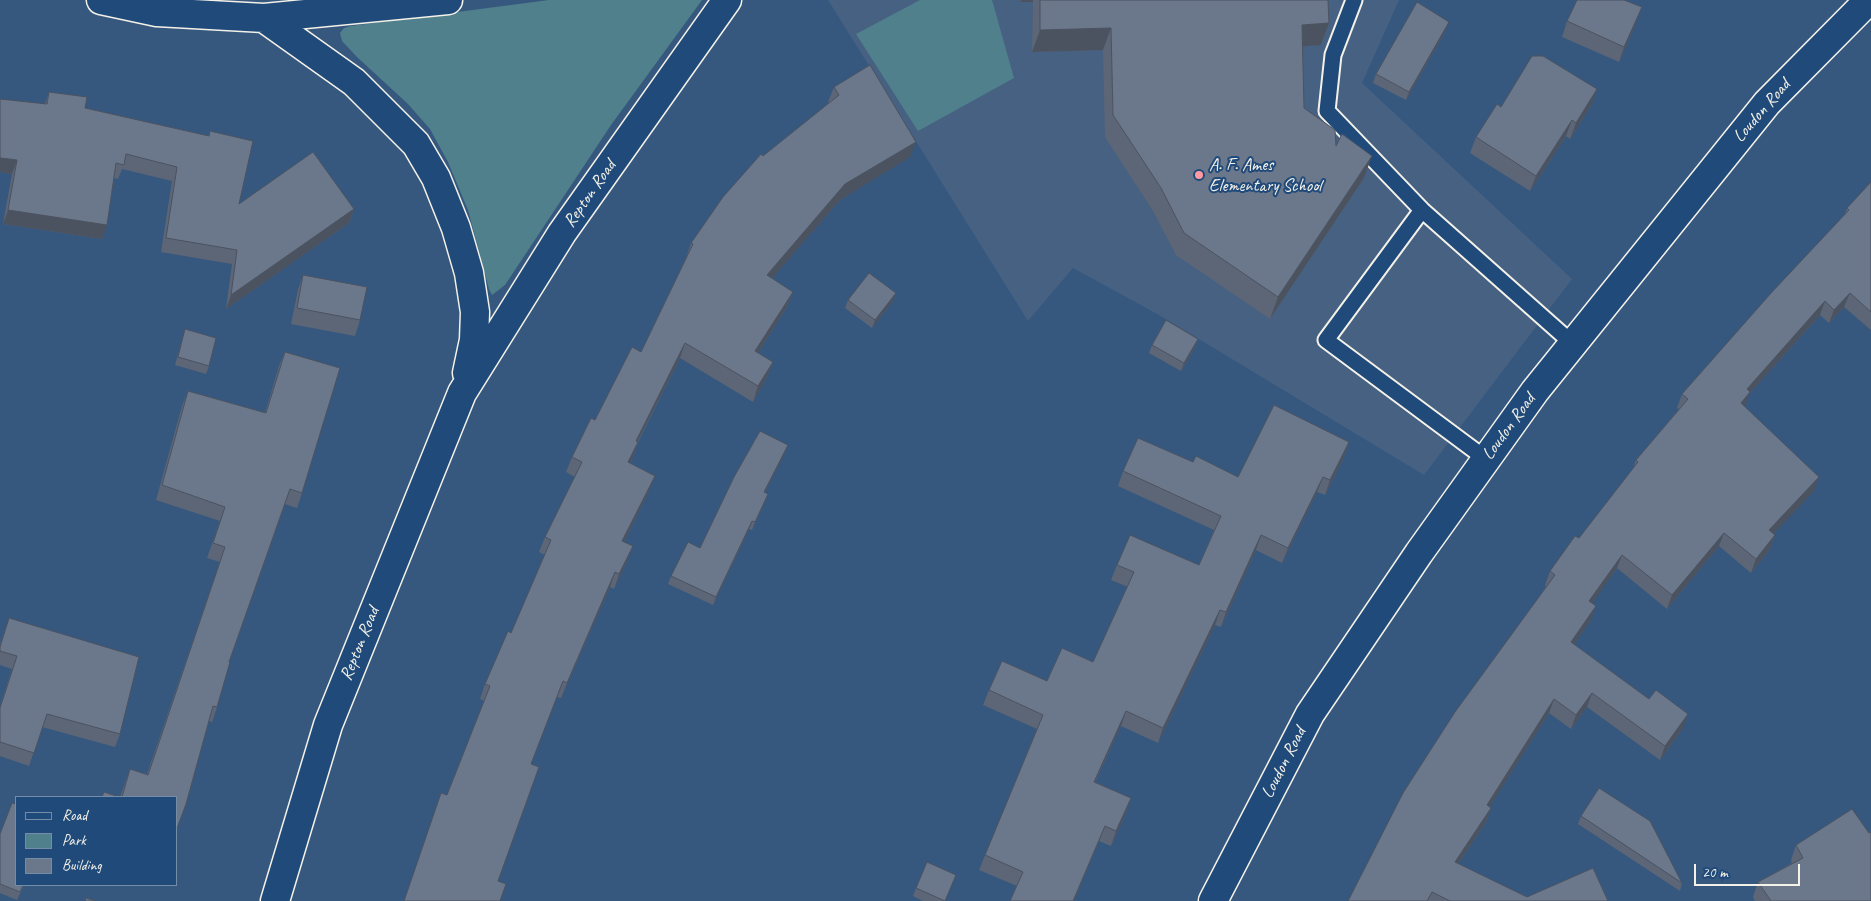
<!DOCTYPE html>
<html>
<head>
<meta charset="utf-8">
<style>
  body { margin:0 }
  #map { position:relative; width:1871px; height:901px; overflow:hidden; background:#36587f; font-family:Caveat,sans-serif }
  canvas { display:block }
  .legend { position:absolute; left:15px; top:796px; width:162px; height:90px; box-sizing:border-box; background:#1f4a7a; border:1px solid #748da6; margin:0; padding:6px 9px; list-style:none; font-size:15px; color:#f4f1e8 }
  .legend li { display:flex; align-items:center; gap:10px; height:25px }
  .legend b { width:25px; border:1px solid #748da6 }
  .scale { position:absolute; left:1694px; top:864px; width:106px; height:22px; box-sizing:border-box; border:2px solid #f4f1e8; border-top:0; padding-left:6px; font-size:15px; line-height:18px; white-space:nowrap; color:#f4f1e8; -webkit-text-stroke:4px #1f4a7a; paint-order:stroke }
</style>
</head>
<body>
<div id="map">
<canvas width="1871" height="901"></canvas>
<ul class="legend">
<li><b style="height:6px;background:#1f4a7a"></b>Road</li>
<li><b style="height:14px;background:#50808b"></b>Park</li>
<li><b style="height:14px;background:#6b778a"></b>Building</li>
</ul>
<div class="scale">20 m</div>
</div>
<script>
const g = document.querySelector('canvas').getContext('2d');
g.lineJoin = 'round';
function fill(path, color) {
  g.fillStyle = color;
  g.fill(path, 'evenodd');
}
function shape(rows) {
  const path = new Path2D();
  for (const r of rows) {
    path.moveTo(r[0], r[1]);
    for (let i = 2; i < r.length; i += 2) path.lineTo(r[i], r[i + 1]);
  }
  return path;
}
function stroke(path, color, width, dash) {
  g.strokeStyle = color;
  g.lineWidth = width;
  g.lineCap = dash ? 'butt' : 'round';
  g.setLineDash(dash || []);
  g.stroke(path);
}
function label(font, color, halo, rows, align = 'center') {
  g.font = font + ' Caveat,sans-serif';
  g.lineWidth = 4;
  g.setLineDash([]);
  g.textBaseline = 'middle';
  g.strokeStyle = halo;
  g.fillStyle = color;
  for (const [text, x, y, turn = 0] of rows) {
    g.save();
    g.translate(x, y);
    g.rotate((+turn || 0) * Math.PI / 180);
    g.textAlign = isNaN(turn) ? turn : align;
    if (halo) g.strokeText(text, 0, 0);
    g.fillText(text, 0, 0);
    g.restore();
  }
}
fill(shape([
  [828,0,1399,0,1362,83,1572,279,1424,475,1159,315,1073,268,1028,321]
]), '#466182');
fill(shape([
  [549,0,702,0,611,125,505,285,492,295,489,289,468,210,448,162,430,129,408,104,357,57,342,41,340,33,344,28,351,26],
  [920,0,992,0,1014,78,918,131,856,34]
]), '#50808b');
const service = shape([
  [1354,0,1333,55,1327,111,1422,210],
  [1486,459,1326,340,1422,210,1573,344]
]);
const minor = shape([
  [101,0,157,12,264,18,448,0],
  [264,18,354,82,416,144,436,178,456,228,469,273,475,312,474,340,467,373],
  [275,901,328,725,462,393,562,233,727,0],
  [1213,901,1310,714,1419,553,1535,391,1767,103,1869,0]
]);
stroke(service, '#f4f1e8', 19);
stroke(minor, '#f4f1e8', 31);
stroke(service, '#1f4a7a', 15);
stroke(minor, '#1f4a7a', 28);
fill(shape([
  [1020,0,1328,0,1329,23,1321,45,1303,46,1304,108,1364,178,1270,319,1176,255,1153,211,1105,137,1103,50,1032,52,1033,2,1020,2],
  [1567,21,1636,23,1619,62,1562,37],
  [1446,30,1406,100,1373,83,1376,74],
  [834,87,910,157,840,200,772,278,793,292,787,307,758,353,773,362,767,377,753,402,680,358,638,442,633,457,630,463,649,491,624,542,627,561,614,589,610,587,561,698,557,697,531,764,498,881,500,901,447,795,484,701,480,699,485,684,511,633,545,555,539,552,545,537,575,477,566,472,572,457,595,420,641,352,686,258,691,243,763,156,829,103,828,102],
  [49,92,85,108,209,136,210,131,239,204,354,209,349,223,226,309,232,264,161,252,172,181,122,169,118,179,114,178,102,239,3,224,12,174,0,172,45,104],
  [1592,104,1570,139,1566,136,1530,191,1470,153,1476,137],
  [1871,182,1871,330,1844,307,1829,323,1820,315,1749,394,1744,407,1814,491,1773,533,1775,535,1770,549,1751,573,1719,546,1667,609,1617,568,1592,603,1591,620,1574,644,1683,728,1660,760,1587,707,1571,729,1549,713,1489,807,1491,808,1486,822,1458,864,1527,897,1608,901,1348,901,1546,586,1545,585,1550,571,1579,538,1633,469,1636,460,1679,409,1677,408,1682,394,1845,214,1847,208],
  [303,275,360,320,355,336,291,324,298,290],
  [848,300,893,301,872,328,845,308],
  [185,329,209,366,206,374,175,365],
  [1198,339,1195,347,1181,371,1149,353,1152,345],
  [285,352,302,493,297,508,285,504,229,662,217,707,212,722,209,721,176,797,120,797,130,769,147,774,220,562,207,558,220,521,156,500,182,406,188,391,265,413,279,366],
  [1349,442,1344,457,1325,495,1317,492,1282,563,1256,550,1221,627,1215,625,1158,743,1121,726,1095,782,1131,798,1126,813,1111,846,1099,841,1074,901,1010,901,1017,886,979,870,1037,729,983,705,989,690,1047,681,1093,662,1128,587,1111,580,1117,565,1199,565,1214,530,1118,486,1123,471,1193,462,1238,477],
  [785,453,765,492,765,502,752,530,749,529,713,605,668,584,671,576,700,548],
  [9,618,120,734,115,747,42,727,29,766,0,756,0,706,12,669,0,665,0,644],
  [1581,816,1682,883,1680,891,1578,824],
  [1869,833,1871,901,1755,901,1753,897,1758,882,1792,863,1791,860,1796,845],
  [0,834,24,885,17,900,0,893],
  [956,875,945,901,923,901,913,896,916,888]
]), '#5c6677');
fill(shape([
  [1021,0,1033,0,1033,2,1020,2],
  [1642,7,1636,23,1619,62,1624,47],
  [1449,22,1446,30,1406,100,1409,92],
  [1329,23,1321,45,1294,47,1302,25],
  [1111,28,1103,50,1032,52,1040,30],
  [1597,89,1592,104,1570,139,1576,123],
  [1572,120,1566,136,1530,191,1536,176],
  [916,142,910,157,840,200,762,290,767,275,845,184],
  [1372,156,1364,178,1270,319,1278,297],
  [0,158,17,160,12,174,0,172],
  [354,209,349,223,226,309,231,295],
  [8,210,107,225,102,239,3,224],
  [793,292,787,307,749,367,755,351],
  [896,293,893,301,872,328,875,320],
  [1850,293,1844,307,1829,323,1834,310],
  [1825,301,1820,315,1749,394,1745,406,1736,417,1747,389],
  [1198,339,1195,347,1181,371,1184,363],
  [685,343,680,358,630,456,636,441],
  [773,362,767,377,753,402,758,386],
  [638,442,633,457,623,477,628,462],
  [1349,442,1344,457,1325,495,1330,480],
  [788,445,785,453,761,500,764,492],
  [655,476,649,491,617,556,622,541],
  [1323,477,1317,492,1282,563,1288,548],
  [1819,477,1814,491,1764,544,1769,530],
  [768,494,765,502,752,530,755,522],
  [752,521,749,529,713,605,716,597],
  [1724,533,1719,546,1667,609,1672,595],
  [1261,535,1256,550,1221,627,1226,612],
  [1775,535,1770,549,1751,573,1756,559],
  [633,546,627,561,614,589,619,574],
  [1622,555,1617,568,1584,615,1589,601],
  [615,572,610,587,561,698,567,683],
  [1596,606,1591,620,1566,656,1571,642],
  [1220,610,1215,625,1158,743,1163,728],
  [1592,693,1587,707,1571,729,1576,715],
  [1554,699,1549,713,1482,819,1487,805],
  [1126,711,1121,726,1088,796,1094,782],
  [1688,714,1683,728,1660,760,1665,746],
  [1131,798,1126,813,1111,846,1116,831],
  [1491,808,1486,822,1450,876,1455,862],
  [1105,826,1099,841,1074,901,1073,901]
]), '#4b5361');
const building = shape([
  [1040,0,1328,0,1329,23,1302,25,1304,108,1335,130,1336,146,1342,134,1372,156,1278,297,1184,233,1161,188,1113,115,1111,28,1040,30,1040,0],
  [1577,0,1624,0,1642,7,1624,47,1567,21,1577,0],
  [1417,2,1449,22,1409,92,1376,74,1417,2],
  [1532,56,1543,56,1597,89,1576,123,1572,120,1536,176,1476,137,1497,104,1501,107,1532,56],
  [870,65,916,142,845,184,767,275,793,292,755,351,773,362,758,386,685,343,636,441,638,442,628,462,655,476,622,541,633,546,619,574,615,572,567,683,563,681,531,764,539,767,498,881,506,884,500,901,404,901,441,793,447,795,490,686,485,684,508,631,511,633,551,540,545,537,582,462,572,457,591,418,595,420,632,347,641,352,693,244,691,243,723,197,761,154,763,156,839,95,834,87,870,65],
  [49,92,87,97,85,108,209,136,210,131,253,141,239,204,313,152,354,209,231,295,237,250,166,238,177,167,126,154,124,165,116,163,107,225,8,210,17,160,0,158,0,99,47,104,49,92],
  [1871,182,1871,312,1850,293,1834,310,1825,301,1747,389,1750,392,1741,403,1819,477,1769,530,1775,535,1756,559,1724,533,1672,595,1622,555,1589,601,1596,606,1571,642,1649,699,1656,690,1688,714,1665,746,1592,693,1576,715,1554,699,1487,805,1491,808,1455,862,1527,897,1593,868,1608,901,1450,901,1432,892,1427,901,1348,901,1403,793,1455,712,1555,575,1550,571,1575,536,1579,538,1638,462,1636,460,1688,399,1682,394,1772,292,1849,210,1847,208,1871,182],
  [869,273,896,293,875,320,848,300,869,273],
  [303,275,367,287,360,320,297,308,303,275],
  [1166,320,1198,339,1184,363,1152,345,1166,320],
  [185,329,216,338,209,366,178,357,185,329],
  [285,352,340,368,302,493,290,489,229,662,230,662,217,707,213,706,186,804,176,831,176,797,122,797,130,769,148,775,225,547,213,543,225,507,162,485,188,391,266,413,285,352],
  [1274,405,1349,442,1330,480,1323,477,1288,548,1261,535,1226,612,1220,610,1163,728,1126,711,1094,782,1131,798,1116,831,1105,826,1073,901,1010,901,1023,872,985,855,1043,715,989,690,1002,661,1047,681,1062,648,1093,662,1134,572,1117,565,1130,535,1199,565,1221,516,1123,471,1138,438,1193,462,1196,456,1238,477,1274,405],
  [760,431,788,445,764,492,768,494,755,522,752,521,716,597,671,576,688,542,700,548,734,477,760,431],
  [9,618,139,657,120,734,47,714,34,753,0,742,0,708,17,656,0,651,0,647,9,618],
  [1599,788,1650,821,1682,883,1581,816,1599,788],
  [104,792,119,797,102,797,104,792],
  [12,803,16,804,16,885,23,885,20,892,0,884,0,834,12,803],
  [1852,809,1869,833,1871,832,1871,901,1771,901,1758,882,1803,858,1796,845,1852,809],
  [927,862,956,875,945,901,916,888,927,862],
  [86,898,96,901,85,901,86,898]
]);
fill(building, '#6b778a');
stroke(building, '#4b5361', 1);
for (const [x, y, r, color] of [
  [1199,175,5,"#ff9aa2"]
]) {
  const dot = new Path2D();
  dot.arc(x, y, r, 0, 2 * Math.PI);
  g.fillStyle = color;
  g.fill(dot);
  stroke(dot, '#1f4a7a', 2);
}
label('18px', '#f4f1e8', '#1f4a7a', [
  ["Loudon Road",1762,111,-49],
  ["Repton Road",590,194,-55],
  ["Loudon Road",1509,427,-54],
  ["Repton Road",360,644,-68],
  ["Loudon Road",1284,763,-63]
]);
label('18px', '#f4f1e8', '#1f4a7a', [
  ["A. F. Ames",1209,165],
  ["Elementary School",1209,186]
], 'left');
</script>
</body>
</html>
